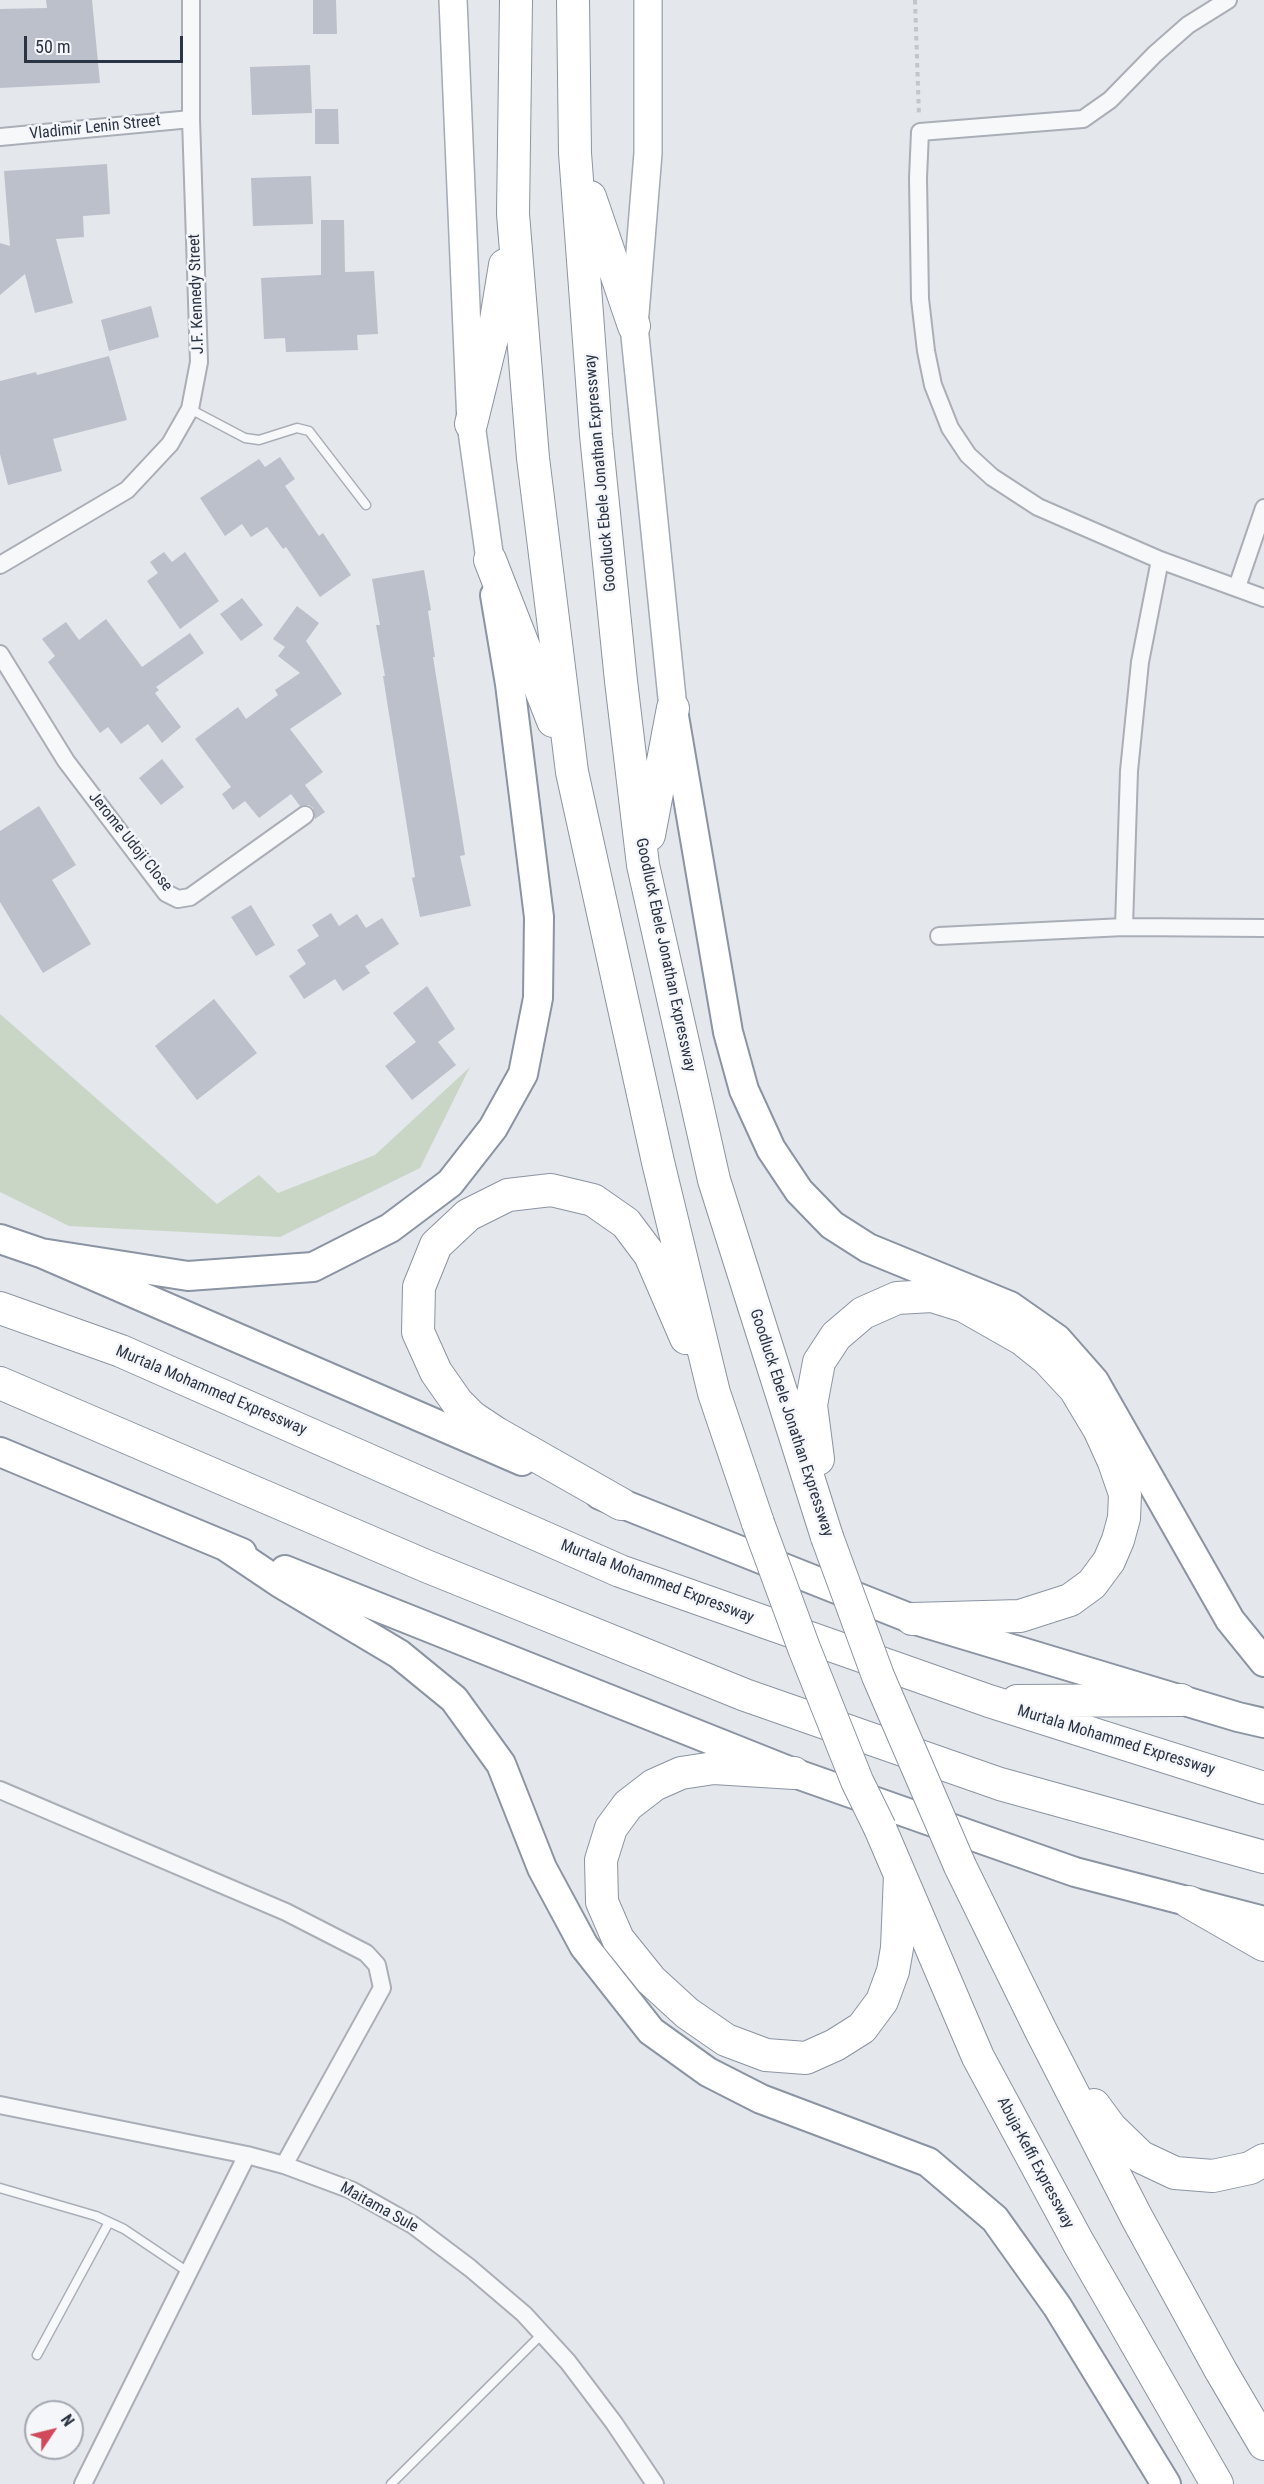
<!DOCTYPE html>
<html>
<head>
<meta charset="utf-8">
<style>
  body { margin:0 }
  #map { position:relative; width:1264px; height:2484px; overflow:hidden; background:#e4e7ec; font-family:"Roboto Condensed",sans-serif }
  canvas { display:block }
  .north { position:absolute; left:24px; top:2400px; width:60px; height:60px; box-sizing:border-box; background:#f4f6f9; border:2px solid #a4a8b1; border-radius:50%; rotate:55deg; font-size:16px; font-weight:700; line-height:24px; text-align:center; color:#2b3445 }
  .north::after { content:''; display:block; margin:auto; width:21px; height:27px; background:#d1495b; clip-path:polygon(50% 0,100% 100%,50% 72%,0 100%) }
  .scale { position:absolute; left:24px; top:36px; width:159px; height:27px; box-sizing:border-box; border:3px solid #2b3445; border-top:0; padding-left:8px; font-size:18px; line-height:21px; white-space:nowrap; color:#2b3445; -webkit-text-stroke:4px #f4f6f9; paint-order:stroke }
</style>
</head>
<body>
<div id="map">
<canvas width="1264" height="2484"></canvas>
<div class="north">N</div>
<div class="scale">50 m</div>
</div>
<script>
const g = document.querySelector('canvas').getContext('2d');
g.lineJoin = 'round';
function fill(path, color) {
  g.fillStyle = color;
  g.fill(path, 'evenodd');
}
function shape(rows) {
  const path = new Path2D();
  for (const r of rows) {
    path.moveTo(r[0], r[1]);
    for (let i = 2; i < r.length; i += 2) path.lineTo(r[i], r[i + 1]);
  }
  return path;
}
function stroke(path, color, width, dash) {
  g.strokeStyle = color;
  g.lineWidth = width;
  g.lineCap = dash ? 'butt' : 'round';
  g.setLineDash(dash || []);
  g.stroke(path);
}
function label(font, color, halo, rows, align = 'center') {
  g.font = font + ' "Roboto Condensed",sans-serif';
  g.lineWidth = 5;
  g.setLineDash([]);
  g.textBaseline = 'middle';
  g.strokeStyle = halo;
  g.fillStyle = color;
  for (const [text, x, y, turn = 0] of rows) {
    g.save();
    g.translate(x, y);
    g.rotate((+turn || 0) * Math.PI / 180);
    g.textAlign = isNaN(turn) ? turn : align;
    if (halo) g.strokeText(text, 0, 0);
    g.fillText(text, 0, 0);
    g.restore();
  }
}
fill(shape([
  [0,1014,217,1204,259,1175,278,1193,375,1155,470,1067,420,1168,280,1237,69,1226,0,1192]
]), '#c9d6c5');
fill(shape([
  [46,0,92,0,100,83,0,88,0,9,47,8],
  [313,0,336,0,337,34,313,34],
  [310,65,312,113,252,115,250,67],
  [315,109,338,109,339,144,315,144],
  [107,164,110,214,83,216,84,237,56,239,73,303,35,313,25,274,0,295,0,243,10,246,4,171],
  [311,176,313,224,253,226,251,178],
  [321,220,344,220,345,272,374,271,378,334,357,335,358,350,286,352,285,338,264,339,261,278,321,275],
  [151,306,159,337,109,351,101,320],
  [109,356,127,420,53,439,62,471,8,485,0,454,0,381,36,372,37,375],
  [280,457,295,479,285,486,319,536,323,533,351,575,320,597,286,547,283,549,267,527,251,537,242,524,225,536,200,498,259,459,265,467],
  [164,552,172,562,185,552,219,601,180,629,147,581,158,573,150,562],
  [424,570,431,610,428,611,435,657,433,657,465,855,460,856,471,906,420,917,412,878,415,877,383,676,385,676,376,625,380,625,372,579],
  [242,598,263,625,241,641,220,614],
  [297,606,319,623,306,641,342,694,290,729,323,772,305,785,325,812,315,819,313,808,309,805,300,806,291,794,259,818,245,801,233,810,222,794,231,787,195,739,238,707,246,719,278,695,275,690,300,673,278,656,285,647,273,639],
  [106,619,142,667,190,633,204,653,156,687,159,690,155,693,181,727,162,743,148,724,121,744,108,727,100,733,48,662,55,656,42,639,66,622,79,640],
  [162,759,184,787,161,805,139,778],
  [39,806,76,865,52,880,91,944,43,973,0,902,0,831],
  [251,905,275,945,256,956,231,917],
  [331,913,339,926,357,914,366,928,382,918,399,944,365,966,370,973,343,991,335,979,304,999,289,976,306,964,297,950,319,936,312,925],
  [427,986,455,1029,438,1042,456,1065,412,1100,385,1066,416,1042,393,1013],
  [214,999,257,1053,197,1100,155,1046]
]), '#bbc0ca');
const service = shape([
  [190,409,245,438,259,440,297,428,309,431,366,505],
  [0,2188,96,2216,124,2229,188,2272],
  [37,2355,109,2222],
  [391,2484,542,2334]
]);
const minor = shape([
  [1228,0,1188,25,1155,54,1110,100,1083,119,920,132,918,178,920,299,926,351,933,385,950,428,968,455,992,477,1038,507,1160,560,1264,598],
  [0,137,191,119],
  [0,565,127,490,170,444,190,409,199,362,191,119,191,0],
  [1237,587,1264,508],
  [0,654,66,761,166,893,178,899,190,897,305,815],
  [1124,927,1129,771,1140,662,1160,560],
  [939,936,1124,927,1264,928],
  [0,1790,286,1912,366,1953,377,1965,382,1988,284,2165],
  [0,2105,247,2155,284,2165,351,2190,413,2225,470,2268,524,2314,568,2362,614,2423,655,2484],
  [83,2484,247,2155]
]);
const primary = shape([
  [453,0,471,424,490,560],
  [648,0,648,153,634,326,673,708]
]);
const trunk = shape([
  [674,716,728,1032,744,1090,771,1149,799,1191,832,1225,868,1248,1010,1306,1057,1339,1094,1381,1230,1620,1264,1662],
  [0,1239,41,1253,188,1276,313,1267,390,1228,450,1183,493,1128,523,1074,538,998,539,917,510,684,495,595],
  [41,1253,522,1461],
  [0,1452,242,1553],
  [600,1495,912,1619,1238,1717,1264,1723],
  [225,1546,280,1583,399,1654,454,1699,501,1764,542,1868,584,1946,651,2031,708,2072,761,2099,928,2162,995,2219,1057,2306,1166,2484],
  [285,1570,794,1773,1075,1872,1264,1921]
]);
const motorway = shape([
  [516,0,513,214,533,458,572,772,658,1162,714,1393,758,1523],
  [573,0,575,153,596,435,621,681,643,865,714,1180,827,1537],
  [590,197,634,326],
  [471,424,495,326,505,265],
  [490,560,553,721],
  [649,835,673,708],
  [0,1308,121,1351,620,1571,989,1701,1264,1788],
  [0,1383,426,1566,745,1695,1000,1784,1264,1857],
  [818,1459,811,1405,819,1362,836,1336,863,1313,897,1298,932,1296,964,1306,1022,1339,1047,1359,1075,1389,1099,1429,1114,1462,1125,1494,1124,1518,1118,1540,1109,1561,1092,1584,1070,1600,1020,1616,912,1619],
  [621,1504,496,1433,472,1417,457,1402,436,1372,418,1332,419,1287,436,1245,468,1215,508,1195,551,1190,593,1200,626,1223,650,1255,686,1338],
  [1017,1701,1181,1700],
  [794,1773,714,1768,681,1773,654,1785,628,1805,611,1828,601,1860,602,1902,618,1939,651,1980,687,2013,726,2040,766,2055,806,2058,835,2045,862,2028,882,2001,893,1971,897,1948,900,1875],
  [880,1828,978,2057,1078,2242,1217,2484],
  [960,1866,1041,2031,1137,2218,1221,2371,1264,2444],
  [1189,1902,1264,1945],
  [1094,2105,1111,2128,1141,2157,1175,2173,1213,2176,1250,2168,1264,2160]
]);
stroke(service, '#a9aeb7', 11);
stroke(minor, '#a9aeb7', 20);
stroke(primary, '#a3abb8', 30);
stroke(trunk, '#8b94a3', 32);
stroke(motorway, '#8b94a3', 34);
stroke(shape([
  [915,0,919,116]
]), '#c2c5cb', 4, [4.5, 4.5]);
stroke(service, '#f7f8fa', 8);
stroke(minor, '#f7f8fa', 16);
stroke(primary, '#fff', 27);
stroke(trunk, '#fff', 28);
stroke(motorway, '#fff', 32);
const motorwayBridge = shape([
  [758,1523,804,1648,857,1781,880,1828],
  [827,1537,878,1676,960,1866]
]);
stroke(motorwayBridge, '#8b94a3', 34, []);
stroke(motorwayBridge, '#fff', 32);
label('16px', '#2b3445', '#f4f6f9', [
  ["Vladimir Lenin Street",95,128,-6],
  ["J.F. Kennedy Street",197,294,-92],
  ["Goodluck Ebele Jonathan Expressway",601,473,-95],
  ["Jerome Udoji Close",130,842,51],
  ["Goodluck Ebele Jonathan Expressway",665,955,78],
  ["Murtala Mohammed Expressway",211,1391,23],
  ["Goodluck Ebele Jonathan Expressway",791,1423,72],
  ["Murtala Mohammed Expressway",657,1582,21],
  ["Murtala Mohammed Expressway",1116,1741,17],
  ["Abuja-Keffi Expressway",1035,2163,62],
  ["Maitama Sule",379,2208,29]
]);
</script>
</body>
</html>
